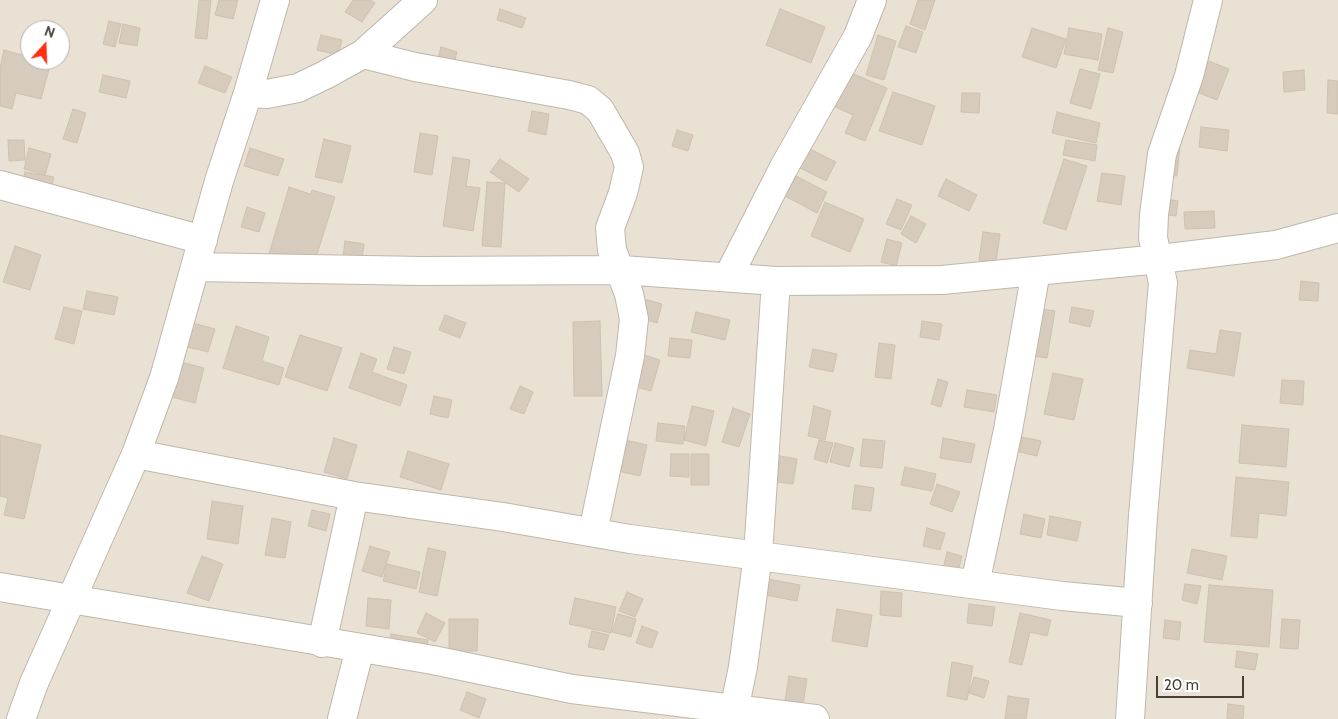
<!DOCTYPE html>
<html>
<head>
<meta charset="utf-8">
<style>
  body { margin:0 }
  #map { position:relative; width:1338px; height:719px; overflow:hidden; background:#f4efe7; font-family:Cabin,sans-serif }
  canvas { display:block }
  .north { position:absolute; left:20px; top:20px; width:50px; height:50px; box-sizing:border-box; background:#fff; border:1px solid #b5b2ae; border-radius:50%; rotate:20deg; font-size:14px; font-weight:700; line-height:20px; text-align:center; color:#473f35 }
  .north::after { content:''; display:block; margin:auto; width:18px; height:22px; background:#ff2d12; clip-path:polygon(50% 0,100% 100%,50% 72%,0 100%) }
  .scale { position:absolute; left:1156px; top:676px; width:88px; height:22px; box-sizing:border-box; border:2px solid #473f35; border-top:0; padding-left:6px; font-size:15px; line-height:18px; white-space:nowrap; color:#473f35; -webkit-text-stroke:4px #fff; paint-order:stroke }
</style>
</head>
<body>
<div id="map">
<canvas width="1338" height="719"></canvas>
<div class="north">N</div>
<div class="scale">20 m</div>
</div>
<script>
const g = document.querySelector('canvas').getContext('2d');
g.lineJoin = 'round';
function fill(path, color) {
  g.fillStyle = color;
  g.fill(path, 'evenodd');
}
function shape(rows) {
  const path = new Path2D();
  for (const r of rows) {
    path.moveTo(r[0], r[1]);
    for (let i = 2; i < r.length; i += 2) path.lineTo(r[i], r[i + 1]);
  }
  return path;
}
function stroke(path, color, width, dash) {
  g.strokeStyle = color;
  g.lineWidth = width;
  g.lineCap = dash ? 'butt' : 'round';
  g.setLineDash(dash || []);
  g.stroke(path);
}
fill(shape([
  [0,0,1338,0,1338,719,0,719],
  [30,30,60,30,60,60,30,60]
]), '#e8e1d4');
const building = shape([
  [199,0,211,0,207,39,195,38,199,0],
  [219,0,238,0,233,19,215,15,219,0],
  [353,0,371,0,375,3,362,22,345,12,353,0],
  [918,0,935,0,925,30,910,24,918,0],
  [500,9,526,18,522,28,497,20,500,9],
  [780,9,825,27,811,63,766,45,780,9],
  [109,21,121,24,115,47,103,44,109,21],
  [123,24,140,28,137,46,119,43,123,24],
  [906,26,923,32,916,53,898,47,906,26],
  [1032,28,1066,39,1056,68,1022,57,1032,28],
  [1069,28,1102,34,1098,60,1064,54,1069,28],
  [1108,28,1123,32,1113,73,1098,70,1108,28],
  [321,35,342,40,338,55,317,50,321,35],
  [878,35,896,41,884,80,866,75,878,35],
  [441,47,457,52,450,79,434,75,441,47],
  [4,50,30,57,30,60,51,62,41,99,16,93,12,109,0,106,0,68,4,50],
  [1196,56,1229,69,1217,100,1184,87,1196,56],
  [205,66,232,77,225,93,198,83,205,66],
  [1080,69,1100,74,1091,109,1070,103,1080,69],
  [844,70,887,88,865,141,845,133,853,115,829,104,844,70],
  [1304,70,1305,90,1284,92,1283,72,1304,70],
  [103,75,130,81,126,98,99,92,103,75],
  [1328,80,1338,81,1338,114,1327,113,1328,80],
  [893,92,935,106,922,145,879,131,893,92],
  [962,93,980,93,979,113,961,112,962,93],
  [73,109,86,113,77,143,63,139,73,109],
  [532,111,549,114,546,135,528,131,532,111],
  [1057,112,1100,123,1096,143,1052,133,1057,112],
  [1201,127,1229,130,1227,151,1199,147,1201,127],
  [677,130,693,135,688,151,672,146,677,130],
  [420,133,438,136,432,175,414,172,420,133],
  [324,139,351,146,342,183,315,177,324,139],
  [8,140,24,140,25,160,9,161,8,140],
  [1066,140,1097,145,1095,161,1063,155,1066,140],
  [1161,144,1180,145,1177,176,1159,174,1161,144],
  [802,145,836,162,826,181,792,164,802,145],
  [29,148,51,154,45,175,24,169,29,148],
  [250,148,284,159,278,176,244,166,250,148],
  [453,157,470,160,466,186,480,188,473,231,443,226,453,157],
  [500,159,529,179,519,192,490,172,500,159],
  [1064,159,1087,166,1066,230,1043,223,1064,159],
  [25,172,54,177,50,195,21,190,25,172],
  [1102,173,1125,176,1121,205,1097,201,1102,173],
  [796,176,827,192,817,213,785,196,796,176],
  [946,179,977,195,969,211,938,196,946,179],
  [487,182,505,183,501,247,482,246,487,182],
  [289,187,310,194,312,190,335,197,313,267,269,254,289,187],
  [1153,197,1178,201,1176,216,1150,212,1153,197],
  [897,199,912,205,901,230,886,224,897,199],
  [825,202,864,219,850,252,811,236,825,202],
  [247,207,265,213,259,232,241,227,247,207],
  [1214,211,1215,228,1185,229,1184,212,1214,211],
  [911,216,926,224,916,243,901,234,911,216],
  [983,232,1000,234,996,262,979,260,983,232],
  [887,239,902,243,896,266,881,262,887,239],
  [345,241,364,244,360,274,341,272,345,241],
  [15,246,41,255,30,290,3,282,15,246],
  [1301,281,1319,283,1318,301,1299,300,1301,281],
  [87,291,118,297,114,315,83,309,87,291],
  [644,299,662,304,657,323,639,318,644,299],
  [64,307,82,311,74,344,55,339,64,307],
  [1027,307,1055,311,1047,358,1020,354,1027,307],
  [1072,307,1094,311,1090,327,1069,322,1072,307],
  [696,312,730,320,725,340,691,332,696,312],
  [445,315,466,323,460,338,439,330,445,315],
  [600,321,602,396,574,396,573,322,600,321],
  [922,321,942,324,939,340,920,337,922,321],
  [189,322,215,329,208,352,183,346,189,322],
  [236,326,269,337,262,361,284,368,279,385,223,368,236,326],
  [1220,330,1241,333,1234,376,1187,368,1190,350,1216,354,1220,330],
  [300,335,342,348,327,391,285,377,300,335],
  [670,338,692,340,690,358,668,356,670,338],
  [879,343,895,345,891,379,875,377,879,343],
  [394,347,411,352,404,374,387,369,394,347],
  [813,349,837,354,833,372,809,367,813,349],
  [635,352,660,360,651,391,625,384,635,352],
  [361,353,377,359,372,372,407,385,400,406,349,388,361,353],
  [181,362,204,368,195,403,172,397,181,362],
  [1053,373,1083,379,1074,420,1044,414,1053,373],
  [938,379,948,382,941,407,931,404,938,379],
  [1282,380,1304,381,1303,405,1280,403,1282,380],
  [520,386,533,392,524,414,510,409,520,386],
  [967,390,997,395,994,412,964,407,967,390],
  [434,396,452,400,448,418,430,414,434,396],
  [692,406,714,411,706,446,684,440,692,406],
  [814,406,831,411,825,440,808,436,814,406],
  [733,408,750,414,739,447,722,442,733,408],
  [658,423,685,426,683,444,656,441,658,423],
  [1242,425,1289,429,1286,467,1239,463,1242,425],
  [0,435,41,445,24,519,4,515,8,498,0,496,0,435],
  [612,437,647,445,640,476,605,468,612,437],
  [1022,437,1041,441,1037,456,1019,452,1022,437],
  [334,438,357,445,347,479,324,472,334,438],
  [943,438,975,444,971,463,940,458,943,438],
  [863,439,885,441,882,468,860,466,863,439],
  [819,440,833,443,827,463,814,459,819,440],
  [835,443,854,448,849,467,830,462,835,443],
  [408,451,449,464,441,490,400,477,408,451],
  [671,454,689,454,689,477,670,476,671,454],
  [691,454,709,454,709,485,691,485,691,454],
  [780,456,797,459,793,484,777,482,780,456],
  [905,467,936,474,932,491,901,485,905,467],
  [1236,477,1289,482,1286,516,1259,513,1257,538,1231,536,1236,477],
  [937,484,960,492,952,512,930,504,937,484],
  [855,485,874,488,871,511,852,509,855,485],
  [212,501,243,506,238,544,207,539,212,501],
  [312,510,330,514,326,531,308,526,312,510],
  [1024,514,1045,519,1041,538,1020,534,1024,514],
  [1050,516,1081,522,1077,541,1047,535,1050,516],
  [272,518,291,522,285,558,265,555,272,518],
  [927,528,945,533,940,550,923,546,927,528],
  [370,546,390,552,382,577,362,571,370,546],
  [428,548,446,552,437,596,419,592,428,548],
  [1192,549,1227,556,1222,580,1187,573,1192,549],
  [947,552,962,556,958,572,943,569,947,552],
  [202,556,223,564,209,601,187,593,202,556],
  [387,564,420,572,416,589,383,581,387,564],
  [757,577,800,585,797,601,754,593,757,577],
  [1185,584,1201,586,1197,604,1182,600,1185,584],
  [1209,585,1273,590,1269,647,1204,642,1209,585],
  [881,591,902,593,901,617,880,615,881,591],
  [627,592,643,599,635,617,619,611,627,592],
  [368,598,391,600,389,629,366,626,368,598],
  [575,598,616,607,611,633,569,624,575,598],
  [969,604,995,607,992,626,967,623,969,604],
  [837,609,872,615,867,647,832,641,837,609],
  [426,613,445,623,435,642,417,633,426,613],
  [1020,613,1051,620,1047,636,1030,632,1022,665,1009,662,1020,613],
  [618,614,636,619,631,637,612,632,618,614],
  [449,619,478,619,477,651,449,651,449,619],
  [1282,619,1300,620,1298,649,1280,648,1282,619],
  [1165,620,1181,622,1179,640,1163,638,1165,620],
  [642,626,658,632,652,648,636,643,642,626],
  [592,631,609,635,604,650,588,647,592,631],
  [391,634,428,640,424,660,388,653,391,634],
  [1237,651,1258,654,1255,670,1235,667,1237,651],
  [952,662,973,666,967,700,947,696,952,662],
  [789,676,807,679,801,719,782,719,789,676],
  [974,677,989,681,984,698,969,693,974,677],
  [467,692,486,699,479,718,460,710,467,692],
  [1008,696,1029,699,1026,719,1005,719,1008,696],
  [1228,704,1244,706,1243,719,1227,719,1228,704]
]);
fill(building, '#d6cbbc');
stroke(building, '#d1c2af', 1);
const minor = shape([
  [363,54,415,67,569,95,588,100,600,110,625,153,629,167,623,193,610,228,612,250,629,294,634,319,630,356,593,532],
  [248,93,267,94,298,88,325,75,363,54,423,0],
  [0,185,203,240],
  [196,267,422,271,622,270,776,281,942,280,1160,259,1276,245,1338,228],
  [728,277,783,169,858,36,872,0],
  [136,454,354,496,503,517,630,539,1062,596,1138,603],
  [975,584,1008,430,1036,271],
  [0,587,433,660,572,689,815,719],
  [322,643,354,496],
  [734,710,743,667,758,555,776,281],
  [21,719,34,683,136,454,164,378,219,181,248,93,275,0],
  [342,719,360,648],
  [1130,719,1143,516,1163,283,1153,238,1154,215,1162,154,1189,76,1208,0]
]);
stroke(minor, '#c0b7a9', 30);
stroke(minor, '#fff', 28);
</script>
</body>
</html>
